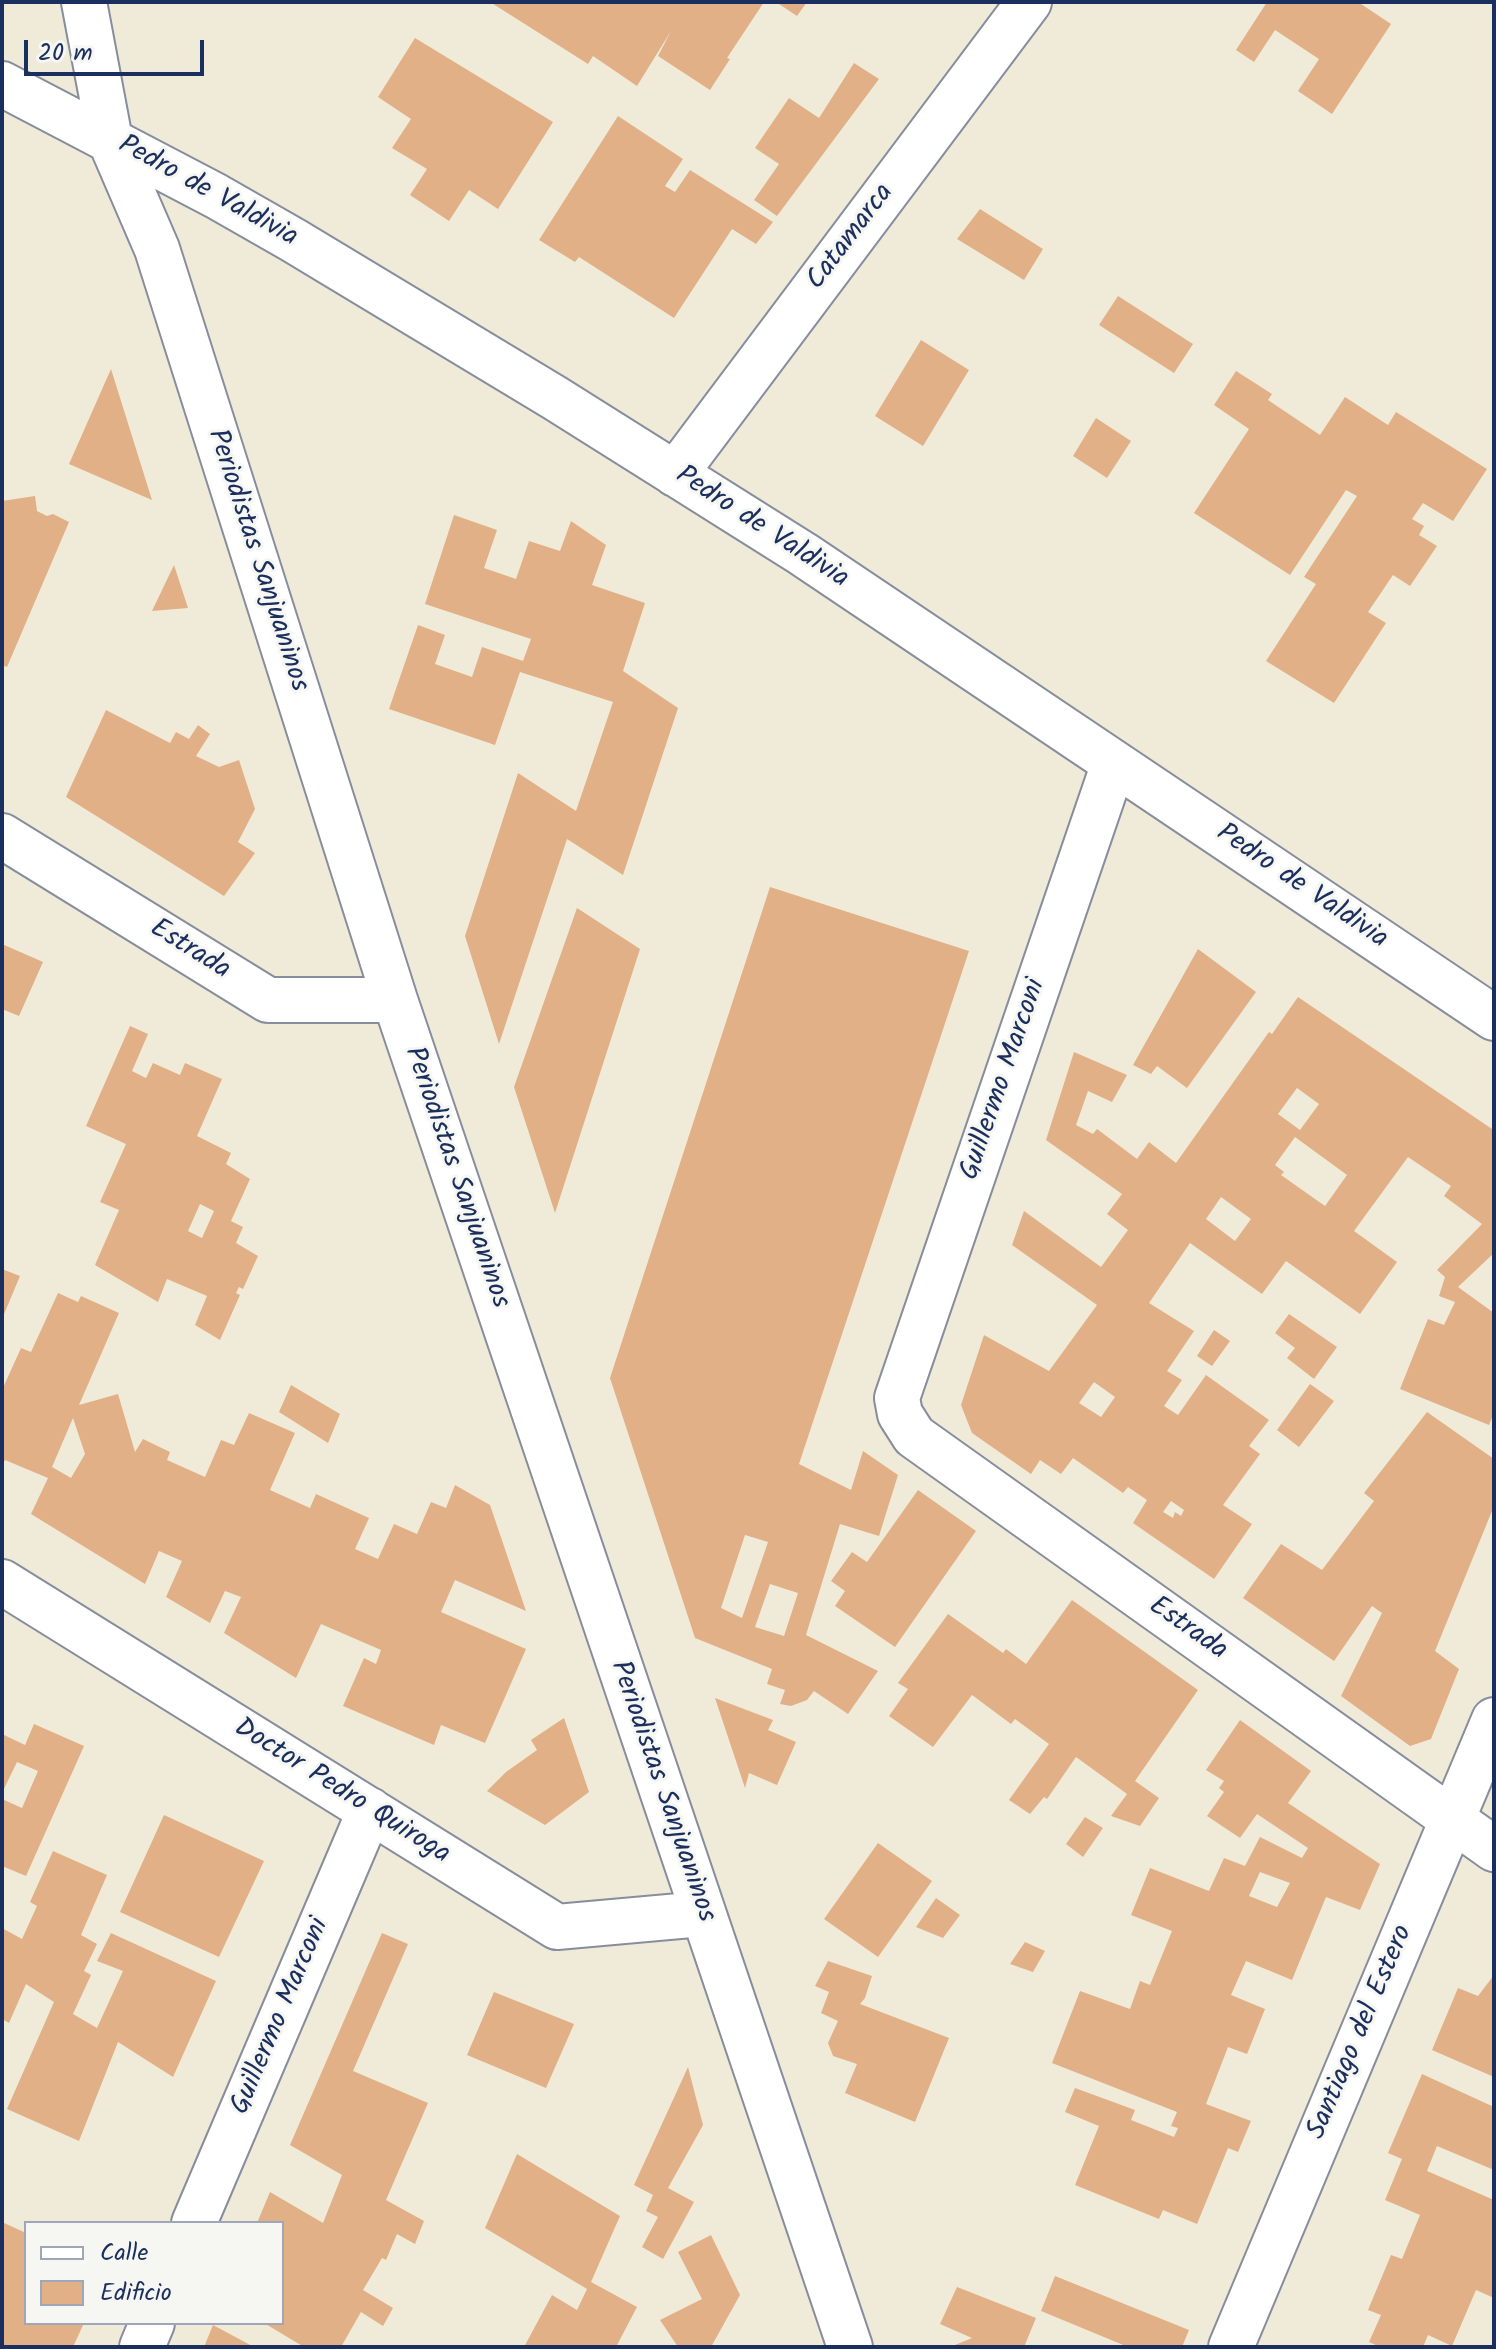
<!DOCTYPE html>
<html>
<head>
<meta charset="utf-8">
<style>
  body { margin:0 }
  #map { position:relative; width:1496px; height:2349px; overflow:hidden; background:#f0ebd9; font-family:Kalam,sans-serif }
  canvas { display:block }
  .frame { position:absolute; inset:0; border:4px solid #1b2f5e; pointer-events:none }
  .legend { position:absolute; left:24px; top:2221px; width:260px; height:104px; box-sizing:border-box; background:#f6f6f2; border:2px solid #9ea6b7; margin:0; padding:10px 14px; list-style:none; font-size:24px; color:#1b2f5e }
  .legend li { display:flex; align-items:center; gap:16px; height:40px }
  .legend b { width:40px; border:2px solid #9ea6b7 }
  .scale { position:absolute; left:24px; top:40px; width:180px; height:36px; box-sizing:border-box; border:4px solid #1b2f5e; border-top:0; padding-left:10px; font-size:24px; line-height:28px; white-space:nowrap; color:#1b2f5e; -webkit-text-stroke:6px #f6f6f2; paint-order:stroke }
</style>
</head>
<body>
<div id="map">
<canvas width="1496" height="2349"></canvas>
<div class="frame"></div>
<ul class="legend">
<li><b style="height:10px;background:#fff"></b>Calle</li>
<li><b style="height:22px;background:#e1b086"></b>Edificio</li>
</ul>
<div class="scale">20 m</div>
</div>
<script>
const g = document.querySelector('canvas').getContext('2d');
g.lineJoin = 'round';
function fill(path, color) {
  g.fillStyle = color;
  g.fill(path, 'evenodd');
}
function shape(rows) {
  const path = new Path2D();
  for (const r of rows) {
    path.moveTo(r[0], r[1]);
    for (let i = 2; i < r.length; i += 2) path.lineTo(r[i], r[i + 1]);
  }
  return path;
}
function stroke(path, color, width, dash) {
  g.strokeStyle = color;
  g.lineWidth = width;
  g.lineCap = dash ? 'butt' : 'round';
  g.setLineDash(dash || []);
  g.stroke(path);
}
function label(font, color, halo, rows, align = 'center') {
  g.font = font + ' Kalam,sans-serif';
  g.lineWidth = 6;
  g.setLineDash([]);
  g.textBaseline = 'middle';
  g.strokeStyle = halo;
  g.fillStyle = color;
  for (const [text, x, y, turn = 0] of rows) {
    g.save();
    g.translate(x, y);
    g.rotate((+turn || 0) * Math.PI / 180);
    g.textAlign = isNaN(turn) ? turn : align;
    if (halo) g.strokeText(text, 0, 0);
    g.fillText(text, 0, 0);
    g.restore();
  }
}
fill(shape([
  [490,2,764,2,727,58,730,59,710,90,658,56,671,31,637,86,593,56,588,64],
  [776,2,807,2,797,16],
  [1267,2,1358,2,1391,24,1332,114,1298,91,1319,59,1275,30,1254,62,1236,50],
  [415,38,553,122,498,209,469,190,449,221,410,195,427,169,392,148,411,119,378,97],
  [854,63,879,79,777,216,754,200,779,164,755,148,789,98,819,118],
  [618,116,683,159,665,186,675,192,690,170,773,222,756,244,732,229,674,318,579,257,575,262,539,240],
  [980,209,1043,249,1024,280,957,239],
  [1118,296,1193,344,1174,373,1099,325],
  [921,340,969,370,923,446,875,416],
  [111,369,152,500,69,464],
  [1236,371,1272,394,1268,400,1320,435,1345,397,1388,425,1396,412,1487,469,1453,521,1423,503,1412,519,1424,526,1419,535,1437,546,1410,586,1393,575,1368,612,1386,623,1334,703,1266,661,1316,584,1304,577,1357,496,1346,490,1290,575,1194,513,1249,429,1214,405],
  [1096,418,1131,441,1107,478,1073,456],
  [35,496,37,511,47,516,53,514,69,522,7,667,2,665,2,501],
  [454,515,497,530,484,568,516,579,529,541,560,551,571,521,606,545,592,585,645,603,623,671,678,708,623,875,567,839,499,1044,465,936,518,773,576,811,613,702,520,672,495,745,389,709,418,625,445,635,435,664,472,677,482,647,523,661,531,639,425,604],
  [174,565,188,608,152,611],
  [106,710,170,743,176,732,189,739,198,725,210,734,196,756,219,767,239,760,255,809,238,842,255,853,224,896,66,797],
  [770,887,969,951,799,1464,851,1490,863,1451,898,1475,879,1536,840,1524,806,1635,878,1671,848,1714,814,1691,807,1700,791,1706,780,1704,785,1690,767,1684,772,1669,695,1638,610,1378],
  [745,1535,768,1542,742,1618,721,1608],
  [770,1584,798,1593,784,1636,755,1627],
  [577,908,640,949,555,1213,514,1087],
  [2,944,43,962,19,1016,2,1009],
  [1198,949,1256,992,1187,1088,1157,1066,1151,1074,1133,1065],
  [1298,997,1492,1129,1494,1126,1494,1253,1458,1287,1494,1313,1494,1413,1489,1425,1400,1389,1428,1319,1444,1325,1455,1302,1439,1296,1445,1277,1437,1270,1482,1224,1444,1196,1451,1186,1408,1157,1354,1231,1397,1262,1360,1314,1286,1261,1262,1294,1190,1243,1149,1303,1194,1331,1167,1371,1182,1380,1164,1406,1178,1415,1206,1375,1269,1420,1249,1446,1260,1454,1223,1505,1252,1524,1214,1579,1133,1523,1147,1500,1128,1487,1123,1493,1073,1458,1061,1474,1040,1460,1031,1474,972,1433,961,1405,984,1335,1049,1371,1097,1305,1012,1245,1024,1211,1101,1267,1128,1230,1107,1214,1122,1194,1046,1140,1074,1052,1127,1075,1112,1102,1088,1091,1076,1125,1093,1134,1097,1129,1137,1159,1149,1142,1176,1163,1269,1032,1272,1034],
  [1297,1088,1319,1104,1300,1130,1278,1114],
  [1295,1137,1347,1175,1325,1206,1281,1175,1284,1172,1275,1165],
  [1221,1197,1251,1219,1235,1241,1206,1219],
  [1094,1382,1115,1397,1101,1417,1079,1403],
  [1171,1501,1184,1510,1181,1516,1175,1512,1173,1518,1163,1512],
  [130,1026,148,1034,132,1071,146,1078,153,1063,180,1075,185,1063,222,1079,197,1136,231,1153,226,1164,250,1179,231,1221,243,1227,236,1243,258,1256,243,1289,239,1287,236,1293,240,1295,220,1340,195,1325,207,1296,167,1279,158,1302,95,1265,119,1210,100,1202,126,1144,86,1126],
  [200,1204,214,1211,202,1238,188,1231],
  [2,1269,20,1276,2,1319],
  [58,1293,78,1302,81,1296,119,1313,79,1405,118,1394,135,1452,143,1439,170,1452,167,1460,205,1477,221,1440,234,1445,249,1413,295,1433,270,1490,310,1508,316,1494,369,1518,355,1549,378,1559,394,1524,417,1534,431,1502,446,1508,455,1485,490,1505,526,1611,455,1580,441,1612,526,1649,485,1743,441,1725,434,1745,343,1706,364,1658,376,1664,381,1650,321,1624,296,1678,224,1633,241,1597,225,1591,210,1623,166,1597,182,1561,159,1551,145,1584,31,1514,48,1478,5,1460,2,1467,2,1390,21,1348,31,1352],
  [73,1418,85,1454,71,1478,52,1467],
  [1289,1314,1337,1347,1314,1379,1287,1358,1295,1348,1275,1333],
  [1214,1330,1230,1341,1212,1366,1197,1356],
  [1310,1384,1334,1401,1299,1447,1277,1430],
  [291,1385,340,1414,328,1443,279,1412],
  [1427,1412,1494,1459,1494,1506,1435,1651,1459,1669,1431,1739,1410,1746,1341,1696,1382,1613,1372,1606,1334,1661,1243,1598,1281,1544,1322,1570,1374,1501,1364,1493],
  [918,1490,976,1531,895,1647,835,1606,845,1591,831,1581,852,1552,867,1562],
  [1072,1600,1198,1690,1135,1781,1159,1798,1140,1826,1111,1816,1127,1794,1076,1757,1047,1799,1044,1797,1030,1814,1009,1800,1049,1744,1015,1719,1011,1724,972,1695,933,1747,889,1716,908,1689,898,1683,948,1614,1003,1653,1006,1649,1026,1664],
  [715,1698,773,1720,768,1730,796,1742,777,1785,749,1773,745,1788],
  [564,1718,589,1792,545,1825,487,1791,506,1772,537,1750,531,1740],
  [1240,1720,1311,1771,1288,1803,1380,1864,1360,1910,1326,1897,1292,1980,1246,1961,1231,1995,1265,2009,1247,2054,1228,2047,1206,2104,1251,2121,1238,2152,1228,2148,1197,2224,1163,2210,1159,2219,1075,2185,1099,2126,1065,2112,1075,2088,1135,2110,1131,2120,1174,2137,1178,2128,1171,2126,1177,2112,1052,2063,1080,1991,1130,2009,1140,1981,1150,1985,1172,1931,1131,1915,1150,1868,1209,1891,1224,1858,1245,1866,1260,1837,1302,1858,1308,1848,1257,1814,1240,1838,1207,1816,1224,1792,1219,1788,1224,1781,1206,1770],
  [1260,1872,1290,1883,1277,1907,1249,1896],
  [34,1724,84,1746,26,1876,2,1866,2,1799,22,1808,38,1771,17,1762,2,1793,2,1734,25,1745],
  [164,1815,264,1861,219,1957,120,1912],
  [1085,1817,1103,1828,1083,1857,1066,1844],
  [878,1843,932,1881,878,1957,824,1919],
  [53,1851,107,1875,81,1935,97,1944,84,1971,91,1975,73,2014,97,2028,123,1971,97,1961,111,1933,216,1981,173,2077,118,2042,79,2141,7,2109,54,2002,26,1984,9,2023,2,2019,2,1928,22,1939,37,1906,30,1902],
  [936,1898,960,1915,943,1938,916,1927],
  [382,1933,408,1944,353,2071,428,2103,386,2200,424,2221,415,2244,397,2234,386,2260,382,2258,363,2290,393,2308,383,2326,361,2312,341,2347,304,2347,264,2323,282,2323,282,2223,257,2223,270,2192,323,2223,342,2175,290,2145],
  [1025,1942,1045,1951,1033,1972,1010,1964],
  [828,1961,872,1976,865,1998,860,2004,949,2038,915,2122,845,2093,857,2064,833,2056,828,2043,838,2021,821,2013,829,1992,815,1986],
  [1494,1975,1494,2077,1432,2050,1458,1988,1478,1996],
  [494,1992,574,2024,546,2088,467,2055],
  [688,2067,703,2125,668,2188,694,2202,663,2259,642,2247,658,2217,646,2211,653,2195,634,2185],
  [1422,2074,1494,2107,1494,2170,1437,2146,1427,2171,1494,2200,1494,2298,1476,2290,1452,2346,1428,2335,1423,2347,1380,2347,1369,2342,1381,2315,1368,2310,1391,2255,1402,2259,1420,2215,1385,2200,1402,2159,1388,2153],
  [517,2154,620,2216,591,2282,637,2307,616,2347,524,2347,552,2295,577,2310,587,2289,485,2228],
  [2,2222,26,2233,26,2323,84,2323,73,2347,2,2347],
  [711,2235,740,2295,711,2347,678,2347,660,2320,702,2299,678,2252],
  [1055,2276,1189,2330,1182,2347,1128,2347,1041,2311],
  [957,2287,1036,2318,1024,2347,950,2347,972,2338,940,2324],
  [213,2325,254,2347,204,2347]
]), '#e1b086');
const minor = shape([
  [84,2,110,140,157,249,395,1000,850,2347],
  [2,84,216,196,293,240,555,398,803,554,1494,1018],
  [675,474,1029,2],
  [1114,763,897,1398,900,1414,914,1436,1494,1849],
  [2,836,268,1000,395,1000],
  [2,1582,557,1927,702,1914],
  [194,2223,370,1810],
  [142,2347,152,2323],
  [1231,2347,1494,1720]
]);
stroke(minor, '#868d9c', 48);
stroke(minor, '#fff', 44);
label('28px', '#1b2f5e', '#f6f6f2', [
  ["Pedro de Valdivia",207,193,29],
  ["Catamarca",852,238,-53],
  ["Pedro de Valdivia",761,529,33],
  ["Periodistas Sanjuaninos",256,561,72],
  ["Pedro de Valdivia",1301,888,34],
  ["Estrada",189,951,32],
  ["Guillermo Marconi",1005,1080,-71],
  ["Periodistas Sanjuaninos",455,1178,71],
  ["Estrada",1187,1630,35],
  ["Periodistas Sanjuaninos",661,1792,71],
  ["Doctor Pedro Quiroga",341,1793,32],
  ["Guillermo Marconi",282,2017,-67],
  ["Santiago del Estero",1362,2033,-67]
]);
</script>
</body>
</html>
